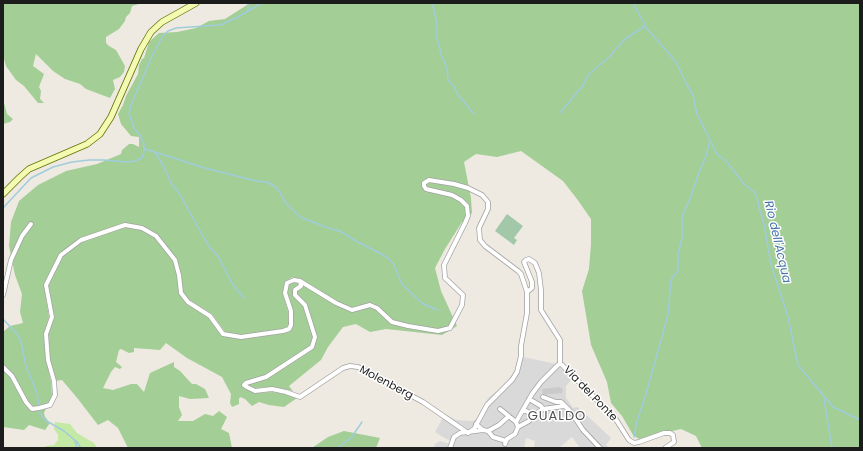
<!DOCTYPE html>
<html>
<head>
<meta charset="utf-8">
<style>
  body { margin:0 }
  #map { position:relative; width:863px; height:451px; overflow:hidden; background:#eeeae1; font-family:Poppins,sans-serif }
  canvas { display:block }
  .frame { position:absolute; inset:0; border:4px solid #1c1c1c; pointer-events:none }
</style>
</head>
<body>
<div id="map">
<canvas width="863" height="451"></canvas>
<div class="frame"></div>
</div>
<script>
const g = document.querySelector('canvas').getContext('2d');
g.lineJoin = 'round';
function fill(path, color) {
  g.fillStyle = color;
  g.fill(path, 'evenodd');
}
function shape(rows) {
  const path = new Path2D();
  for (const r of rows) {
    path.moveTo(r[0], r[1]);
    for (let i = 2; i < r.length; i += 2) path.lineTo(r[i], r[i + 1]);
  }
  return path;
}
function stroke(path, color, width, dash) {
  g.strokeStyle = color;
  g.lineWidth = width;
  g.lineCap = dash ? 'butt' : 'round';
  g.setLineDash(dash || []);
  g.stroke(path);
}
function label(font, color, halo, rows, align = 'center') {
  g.font = font + ' Poppins,sans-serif';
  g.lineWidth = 3;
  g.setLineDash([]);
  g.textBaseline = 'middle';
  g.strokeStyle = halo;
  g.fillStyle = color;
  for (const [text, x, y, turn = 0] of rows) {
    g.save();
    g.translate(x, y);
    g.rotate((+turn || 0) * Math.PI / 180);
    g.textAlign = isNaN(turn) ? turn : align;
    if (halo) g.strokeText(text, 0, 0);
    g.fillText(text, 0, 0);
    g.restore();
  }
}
fill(shape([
  [519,356,556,364,572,379,566,386,566,398,573,408,578,407,611,438,606,445,609,448,580,448,572,437,559,448,534,448,535,441,526,438,524,448,434,448,435,444,440,441,450,444,450,440,446,439,435,432,445,414,456,420,473,421,477,418,488,398,501,388,514,373]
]), '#dad9d9');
fill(shape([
  [559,387,563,389,562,393,543,395,542,389]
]), '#cacaca');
fill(shape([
  [55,422,70,424,77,433,94,443,97,448,44,448,46,446,54,445,58,440,58,435,54,429]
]), '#c4e9a5');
fill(shape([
  [3,3,139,3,139,4,132,6,130,13,126,17,125,21,119,29,106,37,106,43,109,46,116,50,125,66,124,72,120,77,113,80,115,89,110,98,86,89,80,84,65,79,53,71,36,54,33,66,44,74,39,87,41,91,40,99,44,103,38,103,24,86,16,80,6,66,3,55],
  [250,3,860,3,860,448,702,448,696,436,681,429,639,439,633,435,622,416,611,403,607,382,591,345,582,291,589,269,591,244,591,219,577,199,563,181,521,151,497,157,476,154,464,162,471,198,472,213,462,222,445,249,435,268,441,291,457,326,442,335,386,329,370,332,356,324,343,327,328,347,321,360,289,386,293,391,273,387,255,388,249,386,248,384,267,378,313,348,316,337,306,305,297,294,296,290,301,280,293,277,285,281,283,294,288,311,289,324,287,327,282,329,241,335,225,332,212,314,189,300,183,292,181,275,177,259,157,235,143,226,125,223,80,238,60,254,44,285,49,317,44,334,46,360,51,382,52,395,49,403,39,406,33,406,28,401,13,375,3,364,3,332,10,326,23,323,20,312,22,294,15,275,9,246,11,222,19,201,38,185,66,171,97,164,121,154,122,150,129,144,133,144,139,147,139,137,131,136,121,124,118,114,123,105,126,96,138,74,139,65,142,59,144,58,149,42,159,33,177,32,196,28,209,21,225,19],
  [3,99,7,114,13,119,10,122,3,124],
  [125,226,141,229,155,238,174,261,177,275,179,294,187,303,209,317,223,335,241,338,289,330,293,326,292,311,287,293,288,284,294,281,299,282,299,285,294,289,304,306,313,337,310,346,266,375,243,386,246,389,255,393,272,392,285,394,297,398,284,407,269,405,259,402,252,406,245,399,240,397,239,399,239,404,232,407,230,403,231,394,222,377,187,358,166,343,160,350,134,348,134,352,129,353,121,349,119,350,116,362,122,367,120,369,115,367,111,372,103,388,113,390,131,384,137,384,144,392,150,373,174,362,174,367,180,371,192,384,196,384,205,389,209,398,190,399,179,396,179,407,182,415,178,421,193,421,205,414,213,416,219,411,227,417,221,429,229,433,232,448,128,448,118,428,108,420,98,425,78,399,62,380,55,381,50,360,47,334,53,317,48,285,62,256,82,242],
  [3,369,10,377,31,410,46,408,44,413,45,417,50,423,45,430,29,425,24,430,3,427],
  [344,431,380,438,376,448,312,448,328,437]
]), '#a3ce95');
fill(shape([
  [507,214,523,226,514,238,517,240,514,245,495,231]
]), '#a2c7a9');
stroke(shape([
  [248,3,248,11],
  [432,3,437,23,437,39,442,57,447,68,448,81,454,86,458,95,474,114],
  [633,3,647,29,657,40,676,62,687,85,693,95,697,114,717,154,726,161,744,184,754,192,757,196,759,208,764,224,771,264,788,317,798,365,833,407,860,420],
  [560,113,584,84,588,75,609,57,625,39,645,26],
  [145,149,205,168,256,181,267,182,277,188,286,203,300,217,328,228,340,231,356,241,385,256,393,263,402,284,409,291,423,304,438,310],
  [155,152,164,167,171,183,179,193,203,236,210,248,218,256,233,285,244,298],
  [3,208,31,178,53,167,72,162,89,160,104,160,127,162,135,161,142,158,144,152,144,144,141,137,134,128,129,113,131,105,152,56,163,36,168,31,176,28,220,25,236,18,262,3],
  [3,231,3,240],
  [3,268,3,277],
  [3,319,18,335,21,342,26,366,37,393,39,407],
  [824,399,832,448],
  [39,412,45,420,64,431,77,442,81,448],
  [634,437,637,421,646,394,668,315,671,280,678,270,678,254,682,238,682,217,691,196,699,172,706,157,710,140],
  [75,441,77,448],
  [337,448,351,438,362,422]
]), '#a0ccdc', 1.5);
const street = shape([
  [527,292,532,288,532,282,524,262,526,260,529,259,535,263,539,273,541,290,541,310,560,340,560,363,615,418,629,440,634,443,639,442,664,433,670,433,673,435,674,442,665,448],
  [3,295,11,260,22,236,31,224],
  [3,367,12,376,26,402,32,409,39,408,50,405,55,395,54,381,48,360,46,334,52,317,46,285,61,255,81,240,125,225,142,228,156,236,175,260,179,275,181,293,188,302,210,316,223,334,241,337,283,331,289,329,291,325,291,311,285,293,287,283,294,280,300,281,336,303,352,310,370,305,377,308,392,322,408,326,438,331,450,328,462,305,463,295,445,278,444,265,465,223,468,216,467,206,461,200,452,195,426,189,424,186,424,183,429,180,454,184,468,188,482,195,488,202,488,209,479,228,480,240,485,246,518,271,521,274,527,292,527,313,521,346,521,356,517,372,512,380,487,405,474,429,468,433,423,402,358,367,350,366,343,368,300,397,286,392,272,389,255,391,247,387,244,385,246,383,266,377,312,347,315,337,305,305,295,295,295,290,301,286,300,281],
  [543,397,556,402,561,402,571,412,583,430,600,448],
  [529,399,541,406,543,409],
  [500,409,516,422,518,427,515,434,507,439,505,444],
  [524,410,534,415,543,409,564,406],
  [516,422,532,394,541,382,560,363],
  [476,424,483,430,488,431,493,437,506,441],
  [518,427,529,421],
  [488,431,499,425,509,416],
  [450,448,454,437,460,433,483,430]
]);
const secondary = shape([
  [3,194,20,177,29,169,87,144,100,134,111,117,141,49,151,32,162,22,196,3]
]);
stroke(street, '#a3a3a3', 5.5);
stroke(secondary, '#627203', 7);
stroke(street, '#fff', 4);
stroke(secondary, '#f3fab2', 5.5);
label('11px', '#1c1c1c', '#fff', [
  ["Molenberg",386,383,28],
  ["Via del Ponte",590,394,46]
]);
label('italic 12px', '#4776ac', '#fff', [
  ["Rio dell'Acqua",777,242,77]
]);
g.letterSpacing = '1px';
label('13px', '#4f4f4f', '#fff', [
  ["GUALDO",557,417]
]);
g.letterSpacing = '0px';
</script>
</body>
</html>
